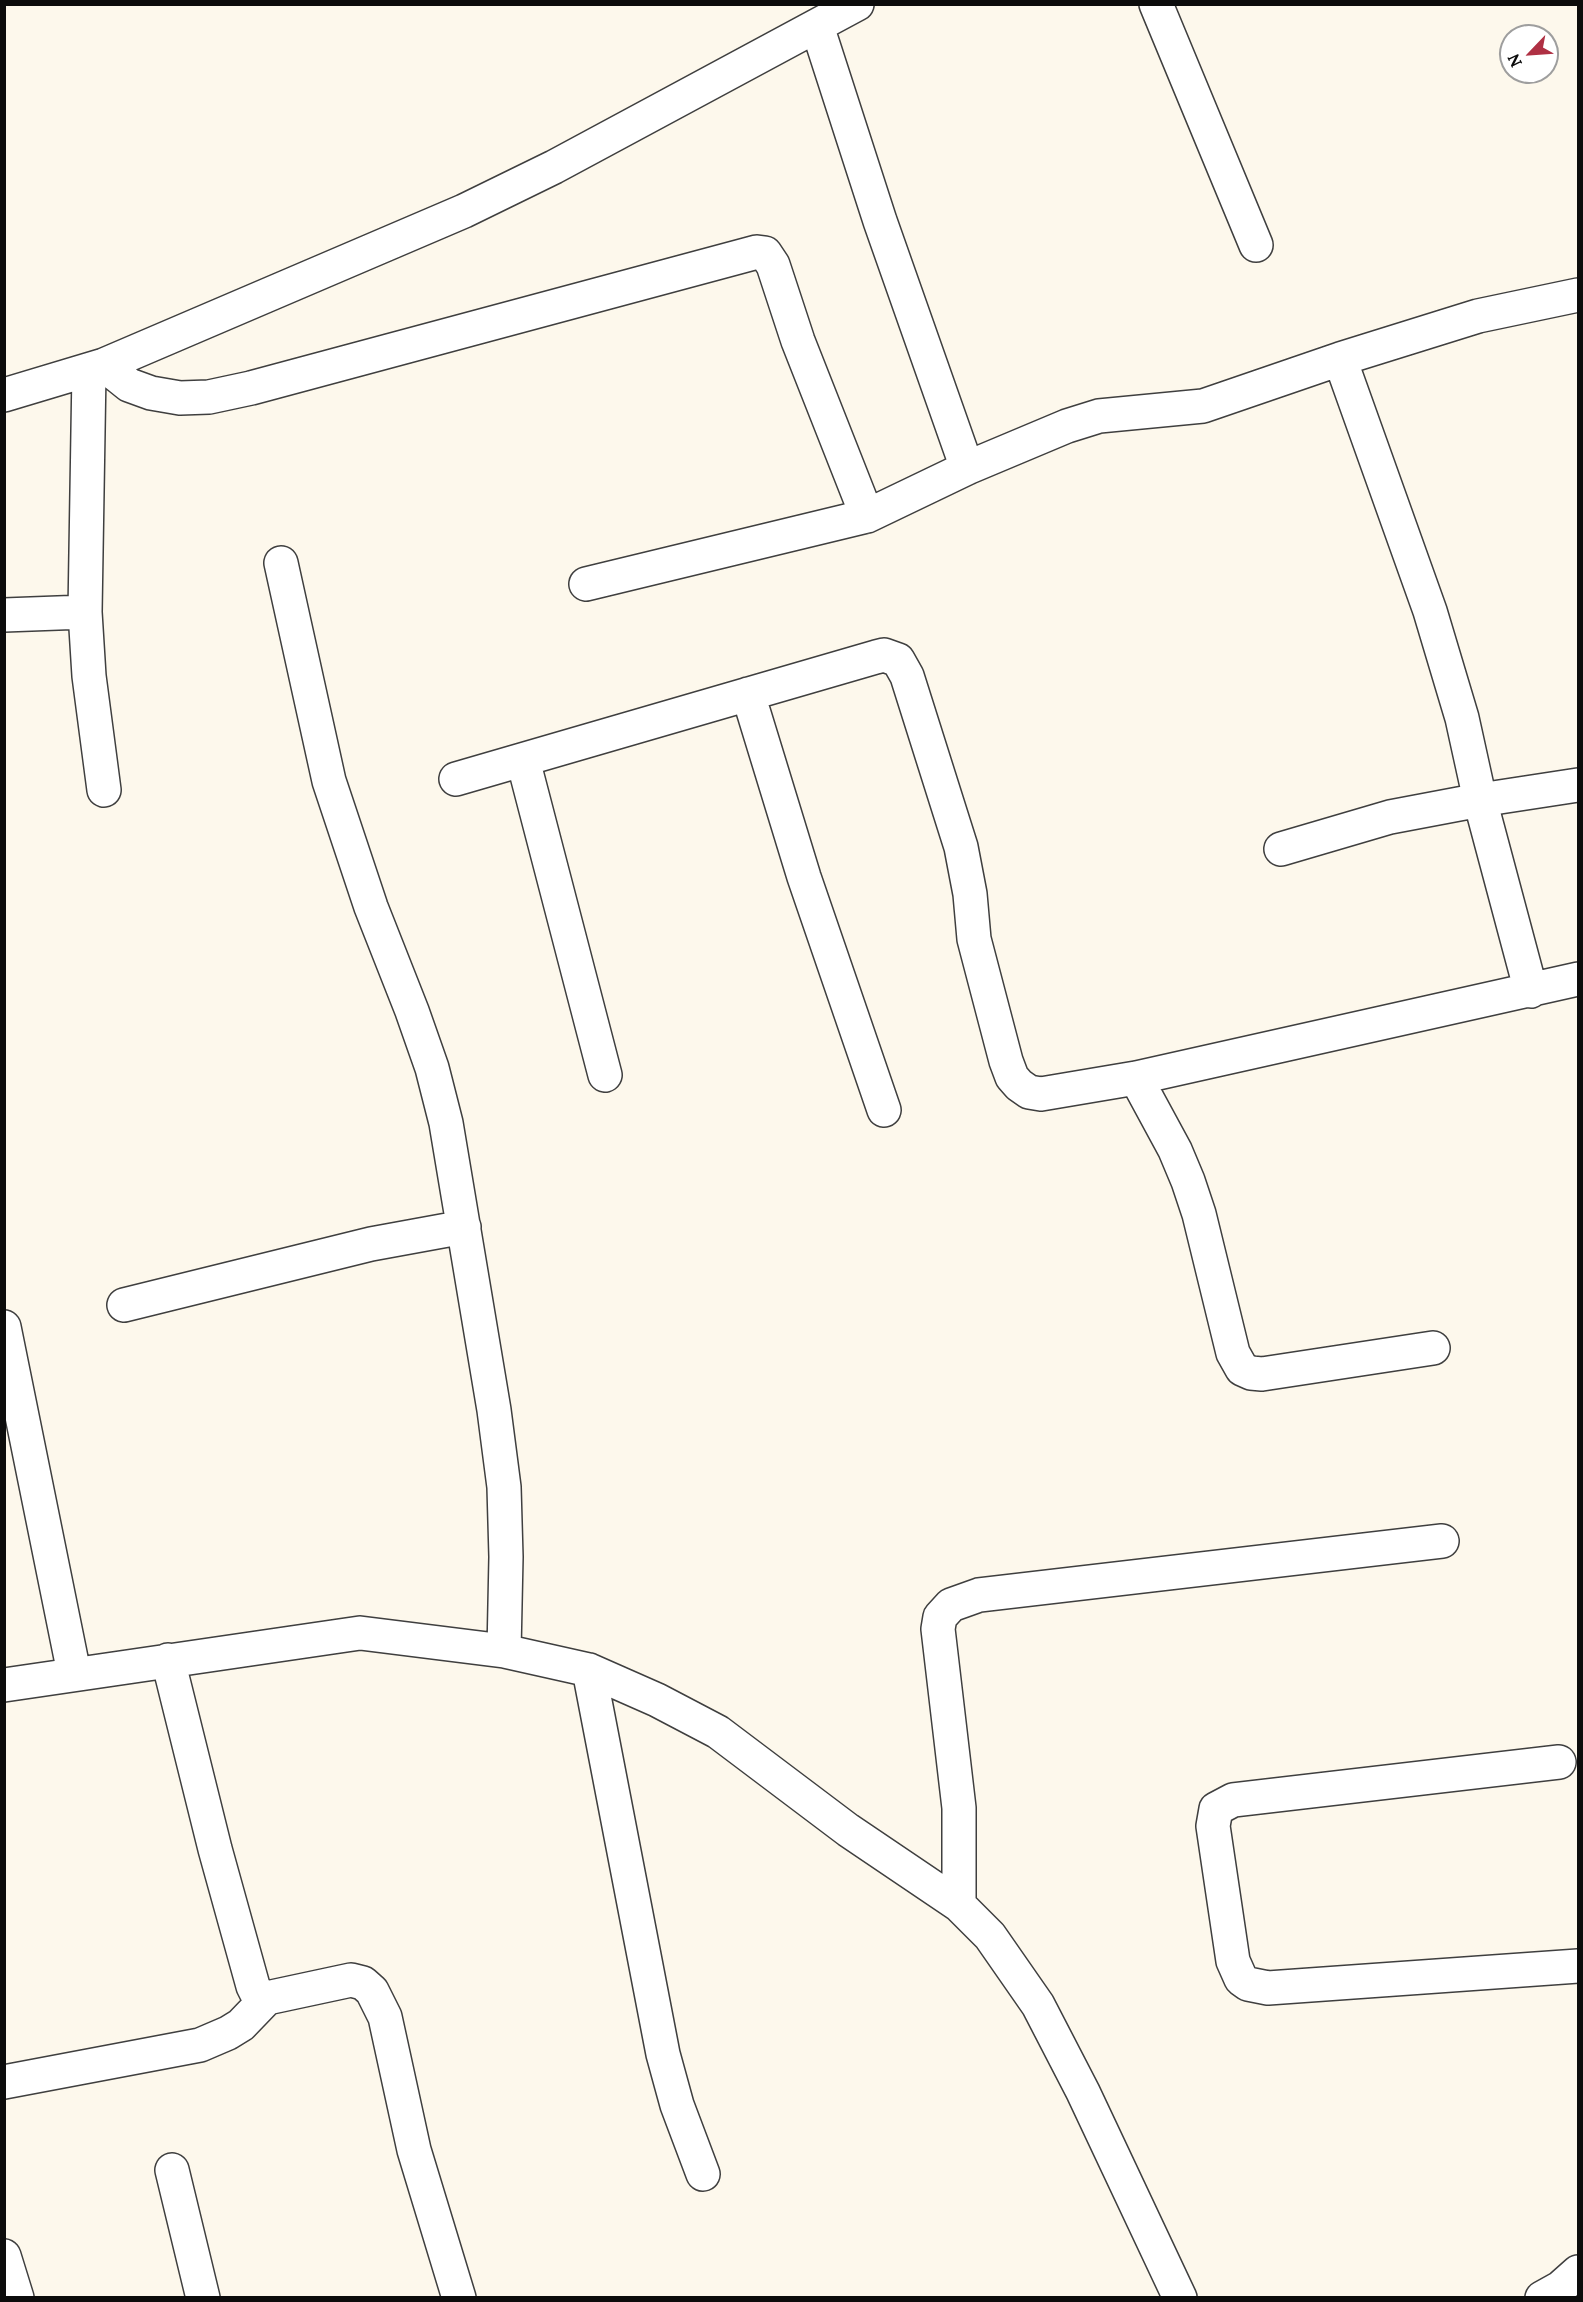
<!DOCTYPE html>
<html>
<head>
<meta charset="utf-8">
<style>
  body { margin:0 }
  #map { position:relative; width:1583px; height:2302px; overflow:hidden; background:#fdf8ec; font-family:Lora,serif }
  canvas { display:block }
  .frame { position:absolute; inset:0; border:6px solid #0c0c0c; pointer-events:none }
  .north { position:absolute; left:1499px; top:24px; width:60px; height:60px; box-sizing:border-box; background:#fff; border:2px solid #9e9e9e; border-radius:50%; rotate:245deg; font-size:16px; font-weight:700; line-height:24px; text-align:center; color:#0c0c0c }
  .north::after { content:''; display:block; margin:auto; width:21px; height:27px; background:#af3043; clip-path:polygon(50% 0,100% 100%,50% 72%,0 100%) }
</style>
</head>
<body>
<div id="map">
<canvas width="1583" height="2302"></canvas>
<div class="frame"></div>
<div class="north">N</div>
</div>
<script>
const g = document.querySelector('canvas').getContext('2d');
g.lineJoin = 'round';
function shape(rows) {
  const path = new Path2D();
  for (const r of rows) {
    path.moveTo(r[0], r[1]);
    for (let i = 2; i < r.length; i += 2) path.lineTo(r[i], r[i + 1]);
  }
  return path;
}
function stroke(path, color, width, dash) {
  g.strokeStyle = color;
  g.lineWidth = width;
  g.lineCap = dash ? 'butt' : 'round';
  g.setLineDash(dash || []);
  g.stroke(path);
}
const minor = shape([
  [1156,4,1256,245],
  [817,26,880,221,967,468],
  [1340,359,1430,611,1462,718,1480,800,1531,991],
  [104,365,129,385,151,393,180,398,209,397,251,388,757,252,765,253,773,265,798,341,867,516],
  [89,371,85,612,89,676,104,790],
  [4,395,104,365,464,211,554,167,857,4],
  [281,563,329,781,371,907,412,1011,432,1068,446,1123,494,1410,504,1487,506,1557,504,1651],
  [586,584,867,516,967,468,1067,426,1099,416,1203,406,1340,359,1478,316,1578,295],
  [4,615,85,612],
  [748,694,804,877,884,1110],
  [523,760,605,1075],
  [456,779,876,657,884,655,898,660,907,676,961,847,970,894,974,939,1006,1061,1012,1077,1019,1085,1029,1092,1041,1094,1136,1078,1578,979],
  [1281,849,1390,817,1480,800,1578,785],
  [1136,1078,1175,1150,1188,1181,1199,1214,1233,1353,1242,1369,1251,1373,1262,1374,1433,1348],
  [124,1305,371,1244,464,1227],
  [4,1327,74,1673],
  [168,1660,215,1849,253,1986,256,1992,267,1998,351,1980,363,1983,372,1991,385,2017,414,2150,459,2298],
  [589,1670,663,2054,677,2105,703,2174],
  [4,1685,360,1633,504,1651,589,1670,657,1700,718,1732,848,1830,959,1905,990,1936,1038,2005,1083,2092,1180,2298],
  [1559,1762,1233,1800,1216,1809,1213,1826,1233,1961,1241,1979,1248,1984,1268,1988,1578,1966],
  [959,1905,959,1808,938,1629,940,1617,951,1605,979,1595,1442,1541],
  [4,2082,200,2045,228,2033,241,2025,267,1998],
  [172,2170,203,2298],
  [4,2256,17,2298]
]);
const tertiary = shape([
  [1542,2298,1560,2288,1578,2272]
]);
stroke(minor, '#3f3f3f', 36);
stroke(tertiary, '#3f3f3f', 36);
stroke(minor, '#fff', 33);
stroke(tertiary, '#fff', 33);
</script>
</body>
</html>
